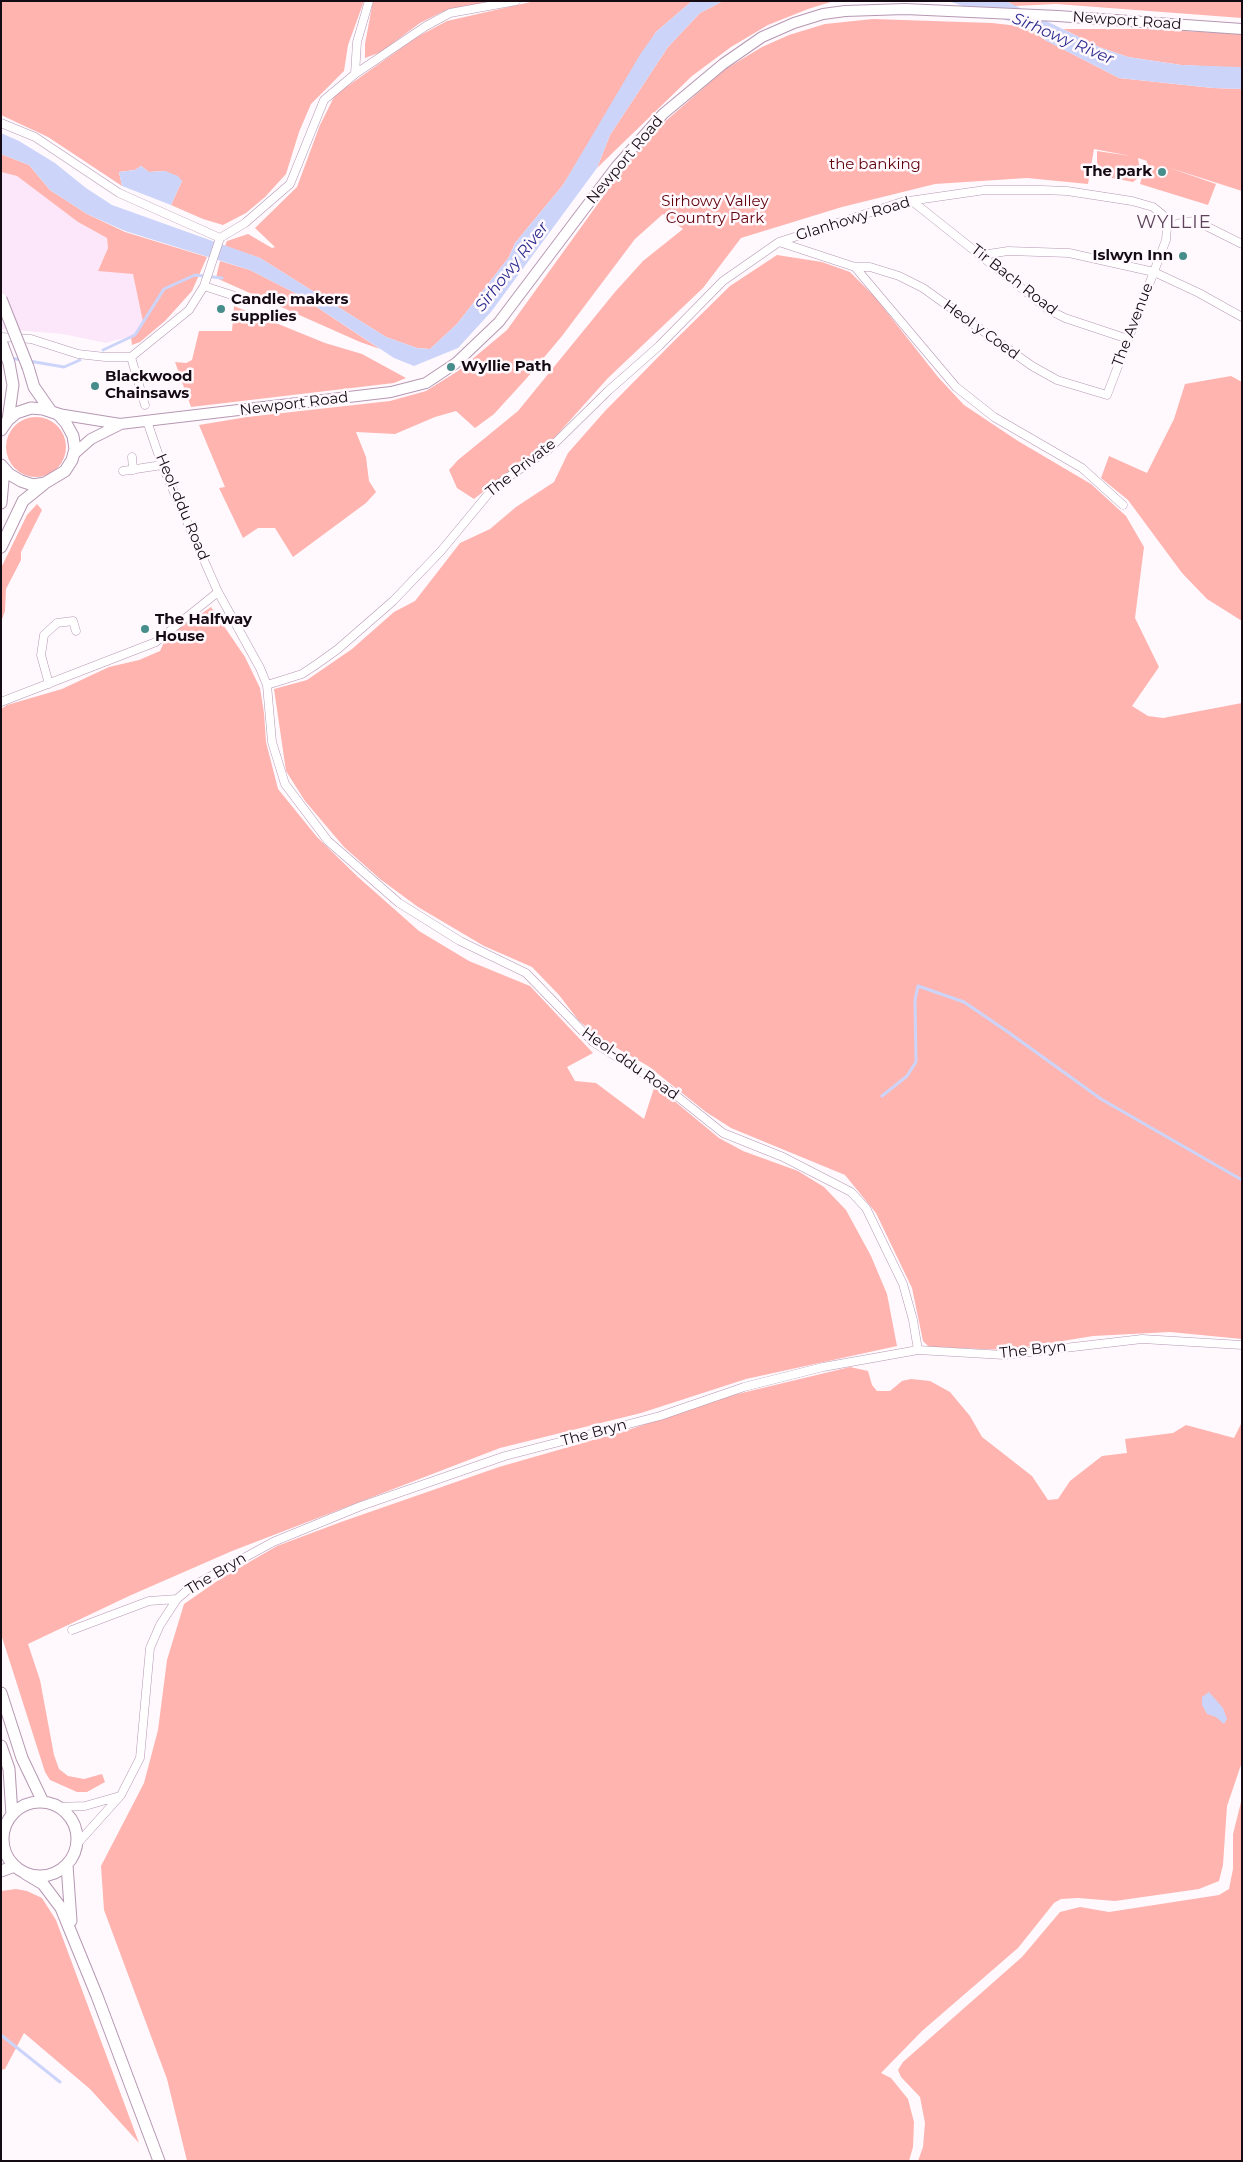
<!DOCTYPE html>
<html>
<head>
<meta charset="utf-8">
<style>
  body { margin:0 }
  #map { position:relative; width:1243px; height:2162px; overflow:hidden; background:#fff9fe; font-family:Montserrat,sans-serif }
  canvas { display:block }
  .frame { position:absolute; inset:0; border:2px solid #150b14; pointer-events:none }
</style>
</head>
<body>
<div id="map">
<canvas width="1243" height="2162"></canvas>
<div class="frame"></div>
</div>
<script>
const g = document.querySelector('canvas').getContext('2d');
g.lineJoin = 'round';
function fill(path, color) {
  g.fillStyle = color;
  g.fill(path, 'evenodd');
}
function shape(rows) {
  const path = new Path2D();
  for (const r of rows) {
    if (r.length === 3) {
      path.moveTo(r[0] + r[2], r[1]);
      path.arc(r[0], r[1], r[2], 0, 2 * Math.PI);
      continue;
    }
    path.moveTo(r[0], r[1]);
    for (let i = 2; i < r.length; i += 2) path.lineTo(r[i], r[i + 1]);
  }
  return path;
}
function stroke(path, color, width, dash) {
  g.strokeStyle = color;
  g.lineWidth = width;
  g.lineCap = dash ? 'butt' : 'round';
  g.setLineDash(dash || []);
  g.stroke(path);
}
function label(font, color, halo, rows, align = 'center') {
  g.font = font + ' Montserrat,sans-serif';
  g.lineWidth = 5;
  g.setLineDash([]);
  g.textBaseline = 'middle';
  g.strokeStyle = halo;
  g.fillStyle = color;
  for (const [text, x, y, turn = 0] of rows) {
    g.save();
    g.translate(x, y);
    g.rotate((+turn || 0) * Math.PI / 180);
    g.textAlign = isNaN(turn) ? turn : align;
    if (halo) g.strokeText(text, 0, 0);
    g.fillText(text, 0, 0);
    g.restore();
  }
}
fill(shape([
  [1,172,17,176,78,222,107,238,108,248,98,270,133,273,143,322,135,335,106,343,63,334,1,329]
]), '#fce6fa');
fill(shape([
  [1,1,364,1,348,45,344,71,311,104,299,132,286,174,265,197,246,213,223,225,203,219,171,205,182,181,165,171,149,172,141,166,135,170,119,172,122,186,48,137,1,115],
  [373,1,494,1,442,12,420,23,381,52,365,58,365,44],
  [535,1,692,1,656,32,563,185,515,243,509,257,457,324,430,349,417,348,386,337,260,258,225,246,227,241,248,234,272,248,275,247,255,228,297,187,320,125,335,95,417,37,447,21],
  [723,1,834,1,808,9,768,25,731,47,692,76,597,168,610,135,668,47,700,13],
  [1006,1,1242,1,1242,18,1056,4,1015,6],
  [873,19,992,23,1027,27,1045,40,1119,78,1213,88,1242,89,1242,191,1167,167,1216,184,1208,205,1140,184,1147,161,1138,158,1140,172,1138,178,1133,182,1097,175,1097,151,1131,156,1094,149,1088,184,1027,178,935,184,842,207,741,238,703,288,608,378,547,446,508,472,474,499,457,488,449,470,458,460,518,411,615,292,643,261,683,229,663,214,635,239,562,336,526,379,494,414,475,428,456,411,435,417,395,434,356,432,366,457,369,481,376,492,366,503,293,557,275,528,258,528,243,538,219,488,225,487,199,425,247,417,390,401,426,391,458,371,507,330,633,155,660,126,724,70,762,47,789,35,825,24],
  [1063,29,1145,29,1242,34,1242,68,1181,65,1128,57,1099,47],
  [1,154,29,165,50,190,87,214,125,232,207,257,192,291,165,321,140,342,132,345,131,337,135,335,143,322,133,274,98,271,108,248,107,238,78,222,17,176,1,172],
  [777,255,822,262,850,272,875,297,938,377,964,405,1018,441,1091,484,1126,516,1144,547,1135,618,1159,667,1132,706,1148,716,1163,718,1242,703,1242,1339,1170,1332,1093,1336,1008,1350,929,1347,923,1341,912,1288,876,1213,845,1175,731,1128,706,1112,648,1066,603,1040,579,1021,559,995,532,967,484,946,418,907,380,879,344,847,305,801,286,771,274,689,307,680,352,649,394,612,415,601,460,543,490,529,516,507,554,482,568,453,605,411,673,342,730,286],
  [220,261,250,270,297,294,380,349,360,342,216,278],
  [234,306,325,343,362,354,406,378,394,383,191,407,175,362,186,363,192,360,199,331,232,331],
  [1231,376,1242,382,1242,621,1207,599,1182,573,1128,500,1101,478,1109,456,1147,473,1174,419,1185,384],
  [36,447,30],
  [37,504,42,510,21,552,21,560,6,589,5,611,1,622,1,568,27,515],
  [211,607,245,657,260,688,264,713,266,742,278,789,317,837,358,877,419,931,469,961,530,986,593,1053,567,1067,575,1081,596,1083,644,1119,655,1085,719,1138,743,1151,798,1171,824,1187,846,1210,871,1256,887,1294,897,1346,746,1379,641,1413,500,1448,232,1551,129,1596,28,1644,40,1680,54,1755,59,1769,68,1776,84,1779,102,1774,105,1782,87,1792,77,1792,50,1780,45,1772,1,1634,1,709,7,705,62,689,109,667,139,660,160,651,165,640,177,630],
  [850,1367,868,1371,872,1385,877,1391,890,1391,902,1381,911,1379,930,1381,950,1392,970,1416,982,1437,1032,1476,1048,1500,1058,1499,1070,1481,1102,1456,1127,1453,1125,1439,1173,1433,1186,1425,1234,1438,1242,1422,1242,1762,1227,1806,1223,1865,1219,1881,1199,1889,1115,1901,1078,1898,1061,1899,1054,1903,1018,1948,922,2031,881,2073,891,2078,908,2099,914,2122,913,2147,909,2161,187,2161,167,2079,104,1910,101,1866,144,1783,158,1730,167,1660,184,1604,220,1579,277,1546,341,1522,499,1467,628,1430,725,1397],
  [1242,1798,1242,2161,918,2161,923,2147,925,2123,920,2097,901,2077,898,2070,903,2062,1022,1957,1060,1912,1080,1907,1109,1912,1219,1895,1229,1889,1233,1869,1233,1834],
  [16,1889,27,1891,42,1898,56,1920,139,2143,90,2089,24,2033,5,2069,1,2070,1,1891]
]), '#ffb4af');
fill(shape([
  [692,1,723,1,700,13,668,47,610,135,597,168,491,312,458,348,414,366,394,358,297,294,250,270,125,231,87,214,50,190,29,165,1,154,1,133,19,141,55,163,86,188,112,205,260,258,386,337,417,348,430,349,457,324,509,257,515,243,563,185,641,53,656,32],
  [948,1,1006,1,1099,47,1128,57,1181,65,1239,67,1242,68,1242,89,1213,88,1119,78,1045,40,1027,27],
  [141,166,149,172,165,171,178,176,182,181,171,205,122,186,119,172,135,170],
  [1209,1692,1223,1708,1227,1719,1224,1724,1216,1717,1207,1714,1202,1705,1202,1697]
]), '#ccd5f9');
stroke(shape([
  [103,350,135,335,164,289,195,275,222,278],
  [9,358,23,360],
  [29,361,64,367,80,360],
  [882,1096,907,1076,916,1062,915,1000,918,986,964,1002,1008,1032,1101,1099,1242,1180],
  [1,2035,60,2082]
]), '#ccd5f9', 3);
const minor = shape([
  [355,74,357,42,369,1],
  [1,123,35,137,119,193,220,238],
  [912,201,1049,310,1065,318,1128,339],
  [779,242,855,267,870,267,899,276,923,288,1032,366,1057,380,1107,395,1166,240,1167,227],
  [982,255,1008,251,1069,253,1154,272,1199,293,1242,317],
  [855,267,956,387,994,417,1082,468,1123,505],
  [204,286,244,299],
  [1,337,31,339,78,354,105,357,131,357,189,310,204,286,220,238,245,223,290,184,324,100,355,74,426,26,450,13,516,1],
  [131,357,145,405],
  [147,421,162,465,218,592,260,668,267,685,272,742,285,784,328,841,399,903,460,941,526,973,593,1042,668,1089,723,1133,783,1157,851,1192,866,1208,903,1284,913,1320,918,1350],
  [132,457,133,470],
  [123,471,162,465],
  [49,684,41,655,44,635,57,623,73,621,76,631],
  [267,685,302,674,317,664,338,649,393,601,441,551,494,487,549,449,608,391,659,346,723,281,779,242,902,202,985,190,1042,190,1067,191,1132,201,1153,207,1163,215,1167,227,1184,222,1196,221,1242,244],
  [1,702,156,642,218,592],
  [72,1630,149,1601,177,1599],
  [58,1807,85,1806,120,1796],
  [77,1844,121,1795,140,1758,150,1648,160,1625,177,1599,191,1587,273,1542,361,1506,505,1456,660,1416,744,1387,823,1367,918,1350,1004,1355,1142,1339,1242,1345]
]);
const secondary = shape([
  [58,414,120,424,391,392,426,383,456,363,499,322,616,167,663,114,723,64,762,37,794,23,823,14,845,11,905,9,1058,16,1242,29],
  [74,454,91,439,119,425]
]);
const primary = shape([
  [1,341,9,363,13,385,8,420],
  [28,367,34,387,50,410],
  [1,430,8,420,16,413,31,408,43,409,58,414,66,423,73,436,75,449,72,460,65,471,45,483,33,485,21,481,9,474,1,465],
  [1,503,4,469],
  [1,547,23,501,44,484],
  [1,1693,22,1758,43,1802],
  [1,1746,9,1769,12,1815],
  [40,1839,37],
  [67,1865,71,1921],
  [1,1871,15,1866],
  [26,1874,43,1884,61,1908,97,1996,159,2161]
]);
stroke(minor, '#b598b2', 9);
stroke(secondary, '#b598b2', 12);
stroke(primary, '#b598b2', 13);
stroke(minor, '#fff', 8);
stroke(secondary, '#fff', 10);
stroke(primary, '#fff', 11);
const primaryBridge = shape([
  [1,299,28,367]
]);
stroke(primaryBridge, '#b598b2', 13, []);
stroke(primaryBridge, '#fff', 11);
for (const [x, y, r, color] of [
  [1162,172,5,"#468d8b"],
  [1183,256,5,"#468d8b"],
  [221,309,5,"#468d8b"],
  [451,367,5,"#468d8b"],
  [95,386,5,"#468d8b"],
  [145,629,5,"#468d8b"]
]) {
  const dot = new Path2D();
  dot.arc(x, y, r, 0, 2 * Math.PI);
  g.fillStyle = color;
  g.fill(dot);
  stroke(dot, '#fff9fe', 2);
}
label('15px', '#150b14', '#fff9fe', [
  ["Newport Road",1127,21,4],
  ["Newport Road",625,160,-50],
  ["Glanhowy Road",853,219,-17],
  ["Tir Bach Road",1014,280,38],
  ["The Avenue",1133,325,-69],
  ["Heol y Coed",981,330,36],
  ["Newport Road",294,404,-7],
  ["The Private",521,468,-38],
  ["Heol-ddu Road",182,507,67],
  ["Heol-ddu Road",630,1064,35],
  ["The Bryn",1033,1350,-6],
  ["The Bryn",594,1433,-15],
  ["The Bryn",216,1574,-31]
]);
label('15px', '#60000b', '#fff9fe', [
  ["the banking",875,165],
  ["Sirhowy Valley",715,202],
  ["Country Park",715,219]
]);
label('bold 15px', '#150b14', '#fff9fe', [
  ["The park",1152,172,"right"],
  ["Islwyn Inn",1173,256,"right"],
  ["Candle makers",231,300],
  ["supplies",231,317],
  ["Wyllie Path",461,367],
  ["Blackwood",105,377],
  ["Chainsaws",105,394],
  ["The Halfway",155,620],
  ["House",155,637]
], 'left');
label('italic 16px', '#2a2c8e', '#fff9fe', [
  ["Sirhowy River",1063,39,23],
  ["Sirhowy River",512,267,-52]
]);
g.letterSpacing = '1px';
label('18px', '#5d445b', '#fff9fe', [
  ["WYLLIE",1174,223]
]);
g.letterSpacing = '0px';
</script>
</body>
</html>
